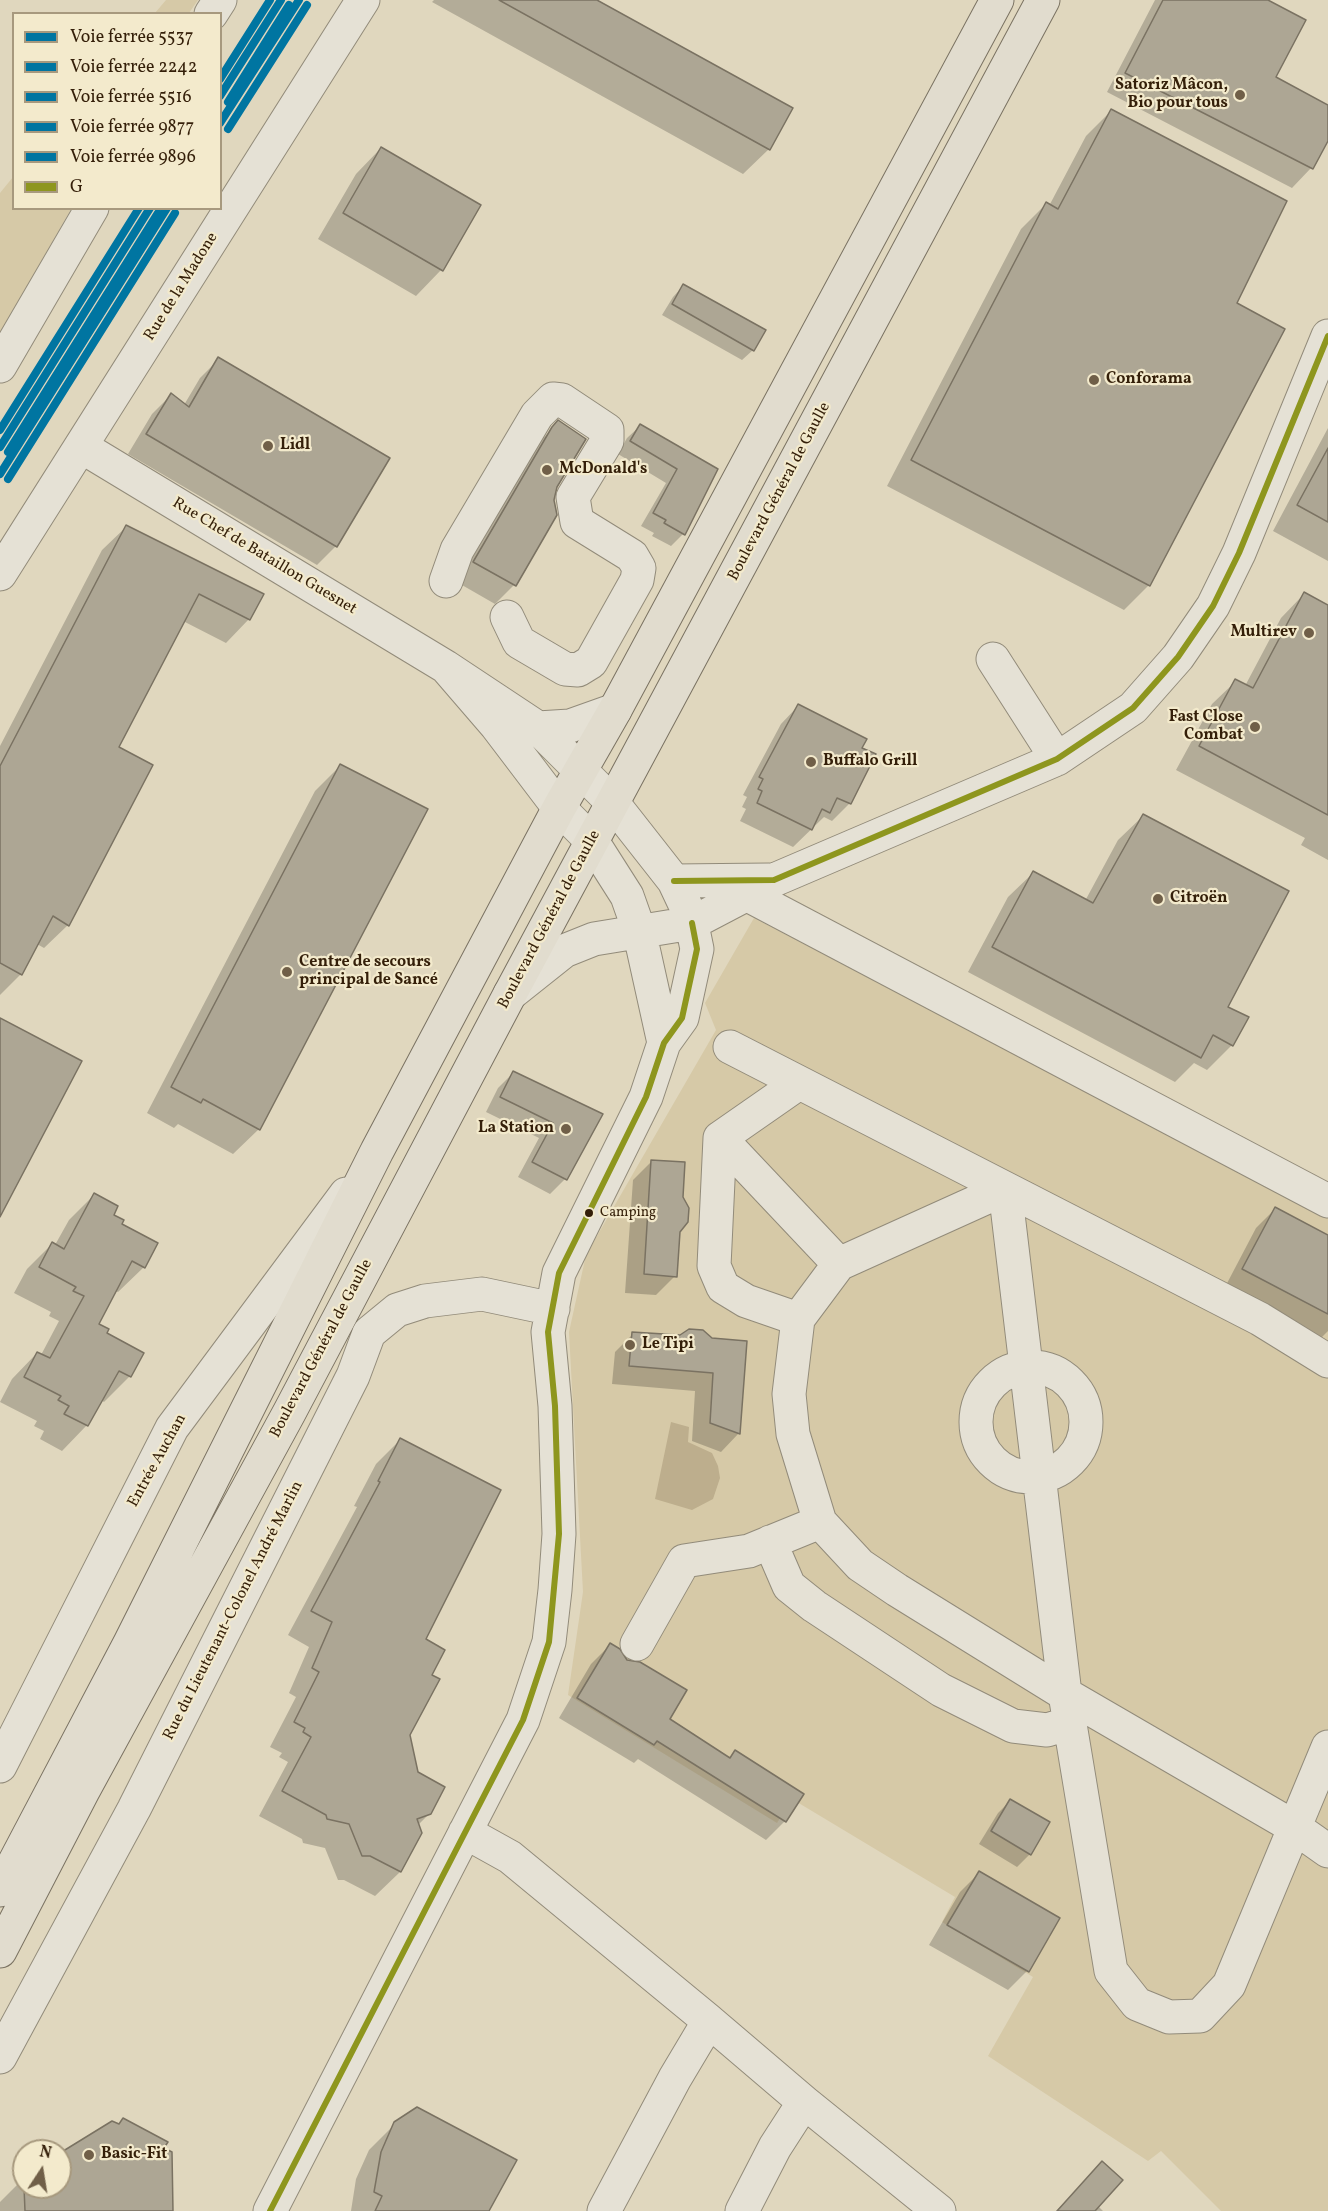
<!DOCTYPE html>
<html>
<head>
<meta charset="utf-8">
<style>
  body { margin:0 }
  #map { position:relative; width:1328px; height:2211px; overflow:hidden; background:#e0d7be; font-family:Vollkorn,serif }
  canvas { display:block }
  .legend { position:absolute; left:12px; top:12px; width:210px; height:198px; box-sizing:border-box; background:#f3eacc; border:2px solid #a7997e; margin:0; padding:8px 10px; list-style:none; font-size:18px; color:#341f09 }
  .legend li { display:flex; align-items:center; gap:12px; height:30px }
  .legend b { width:30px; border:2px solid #a7997e }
  .north { position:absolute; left:12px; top:2139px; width:60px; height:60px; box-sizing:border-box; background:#f3eacc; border:2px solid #a7997e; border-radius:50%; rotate:12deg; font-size:16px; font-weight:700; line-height:24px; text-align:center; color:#341f09 }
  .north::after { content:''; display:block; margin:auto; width:21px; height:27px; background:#705f48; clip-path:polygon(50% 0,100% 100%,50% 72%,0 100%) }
</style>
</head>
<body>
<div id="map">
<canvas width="1328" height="2211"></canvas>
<ul class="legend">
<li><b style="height:8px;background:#0075a1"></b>Voie ferrée 5537</li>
<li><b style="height:8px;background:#0075a1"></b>Voie ferrée 2242</li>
<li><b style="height:8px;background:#0075a1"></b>Voie ferrée 5516</li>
<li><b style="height:8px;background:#0075a1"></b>Voie ferrée 9877</li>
<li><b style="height:8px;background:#0075a1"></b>Voie ferrée 9896</li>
<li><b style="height:8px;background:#8e961e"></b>G</li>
</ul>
<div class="north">N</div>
</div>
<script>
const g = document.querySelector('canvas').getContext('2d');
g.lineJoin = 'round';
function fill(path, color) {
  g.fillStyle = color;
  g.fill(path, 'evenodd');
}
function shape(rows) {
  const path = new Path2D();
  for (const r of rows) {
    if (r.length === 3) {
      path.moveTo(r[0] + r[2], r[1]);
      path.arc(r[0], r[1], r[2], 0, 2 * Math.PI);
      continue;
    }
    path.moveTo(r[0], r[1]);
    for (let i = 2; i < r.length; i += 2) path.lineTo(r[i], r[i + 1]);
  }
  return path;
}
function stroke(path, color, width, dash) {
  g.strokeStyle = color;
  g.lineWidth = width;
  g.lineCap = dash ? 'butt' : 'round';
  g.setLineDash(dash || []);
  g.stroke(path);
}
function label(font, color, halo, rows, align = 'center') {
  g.font = font + ' Vollkorn,serif';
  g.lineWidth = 4.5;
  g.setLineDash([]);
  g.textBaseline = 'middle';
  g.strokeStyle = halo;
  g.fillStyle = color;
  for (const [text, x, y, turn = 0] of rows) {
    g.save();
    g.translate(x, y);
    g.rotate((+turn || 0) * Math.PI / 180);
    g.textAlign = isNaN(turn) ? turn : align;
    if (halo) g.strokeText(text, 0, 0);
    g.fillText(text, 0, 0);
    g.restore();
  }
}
fill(shape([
  [166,0,198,0,189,13,155,13],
  [13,177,14,208,71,209,0,334,0,193],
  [754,918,1328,1218,1328,2211,1221,2211,1161,2151,1148,2161,988,2056,1033,1977,942,1922,955,1897,792,1799,777,1823,568,1695,583,1592,569,1332,586,1255,716,1030,705,1003]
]), '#d6c9a7');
fill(shape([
  [671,1422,689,1427,688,1442,712,1453,718,1466,720,1478,713,1499,692,1510,655,1499]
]), '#bdae8d');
fill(shape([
  [434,0,594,0,769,149,743,174,432,2],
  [1155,0,1264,0,1274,78,1328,106,1328,138,1311,168,1292,188,1107,92],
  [1111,111,1235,304,1149,585,1124,610,887,486,1021,229,1046,204,1049,206,1086,136],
  [381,148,479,205,441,270,416,296,318,239,356,174],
  [683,286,753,350,742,360,662,315,673,297],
  [219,359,336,546,317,565,128,454,152,414,171,395,184,405,200,378],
  [559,422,553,500,555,514,514,585,495,604,455,581,533,448],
  [640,426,716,470,683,534,671,546,652,536,654,533,641,526,666,483,618,454,627,438],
  [1328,428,1328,561,1273,531],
  [126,527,249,619,226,643,183,621,117,747,68,925,44,948,37,944,21,974,0,995,0,746,102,550],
  [1304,594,1328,607,1328,860,1301,845,1305,838,1176,770,1212,704,1236,681,1245,686,1281,618],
  [798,706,874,755,850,803,832,821,824,817,793,847,740,821,746,809,742,807,747,797,743,795,781,724],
  [341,765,259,1129,233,1154,178,1124,174,1128,147,1113,315,791],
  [1143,816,1226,1007,1232,1045,1207,1070,1194,1063,1175,1082,968,972,1008,897,1033,873,1085,901,1118,840],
  [513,1073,601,1115,565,1179,550,1194,518,1177,539,1138,486,1112,498,1088],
  [652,1161,679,1231,675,1276,656,1295,625,1293,633,1180],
  [94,1195,120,1225,144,1267,118,1292,115,1291,97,1325,105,1333,142,1353,129,1377,104,1402,101,1400,87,1425,62,1451,40,1439,44,1431,34,1426,37,1421,0,1402,12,1379,37,1353,41,1355,59,1321,49,1316,51,1312,14,1293,27,1269,52,1244,55,1245,69,1220],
  [1275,1209,1328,1237,1328,1331,1320,1339,1224,1289,1256,1228],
  [703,1332,739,1433,721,1452,692,1441,695,1391,612,1384,615,1352,633,1334,680,1337],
  [400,1440,430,1676,408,1735,430,1813,418,1825,420,1833,400,1872,375,1896,344,1880,338,1880,325,1848,303,1843,302,1839,259,1816,288,1762,279,1757,282,1753,270,1747,296,1697,289,1693,309,1647,288,1635,357,1507,354,1506,376,1464],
  [610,1645,668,1719,729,1758,735,1752,785,1821,766,1840,638,1759,634,1763,559,1718,591,1664],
  [1010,1801,1030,1854,1017,1867,979,1844,998,1813],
  [979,1873,1058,1918,1027,1971,1008,1990,929,1945,960,1892],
  [395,2124,488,2211,351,2211,356,2179,369,2150],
  [162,2149,172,2211,0,2211,0,2202,24,2178,24,2187,60,2187,60,2155],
  [1102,2163,1098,2206,1103,2211,1056,2211]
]), '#0003');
const building = shape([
  [499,0,597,0,793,108,770,150,499,0],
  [1163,0,1268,0,1306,20,1276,77,1328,105,1328,141,1313,169,1125,73,1163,0],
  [1111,109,1287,201,1237,303,1285,329,1150,586,911,460,1046,202,1058,209,1111,109],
  [381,147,481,205,443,271,343,213,381,147],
  [683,284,766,330,754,351,672,304,683,284],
  [218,357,390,458,337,547,146,434,171,393,189,407,218,357],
  [558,420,586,439,557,487,554,500,557,515,516,586,473,562,552,427,558,420],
  [640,424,718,469,685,535,664,523,666,520,653,513,677,469,630,441,640,424],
  [1328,448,1328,522,1297,505,1328,448],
  [126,525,264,594,250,620,199,594,119,747,153,765,69,926,53,916,22,975,0,963,0,766,126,525],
  [1304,592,1328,605,1328,815,1199,746,1235,679,1253,688,1304,592],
  [798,704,867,739,862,748,876,754,851,804,837,798,830,813,822,809,812,830,757,803,762,791,758,789,763,779,759,777,798,704],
  [340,764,428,809,260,1130,203,1099,201,1103,171,1087,340,764],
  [1143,814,1289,891,1228,1007,1249,1017,1233,1046,1213,1035,1201,1058,992,947,1033,871,1093,903,1143,814],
  [0,1018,82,1061,0,1217,0,1018],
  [513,1071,603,1114,567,1180,532,1162,553,1123,500,1097,513,1071],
  [651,1160,685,1162,683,1197,689,1208,688,1222,680,1232,677,1277,644,1274,651,1160],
  [94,1193,118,1206,114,1215,124,1220,122,1224,158,1243,145,1268,132,1261,99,1324,109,1329,107,1333,144,1353,131,1377,119,1371,88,1426,64,1414,69,1406,58,1400,61,1396,24,1377,37,1352,50,1358,84,1296,73,1291,76,1287,39,1267,52,1242,64,1249,94,1193],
  [1275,1207,1328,1235,1328,1314,1242,1269,1275,1207],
  [689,1329,703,1330,712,1338,747,1341,740,1434,710,1423,713,1373,629,1366,632,1332,680,1335,689,1329],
  [400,1438,501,1490,426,1639,445,1650,432,1675,440,1679,410,1735,418,1772,445,1787,431,1814,417,1819,422,1833,401,1872,370,1856,362,1856,349,1824,327,1819,326,1815,282,1791,311,1737,303,1732,305,1728,294,1722,319,1672,312,1668,332,1622,311,1611,380,1482,378,1481,400,1438],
  [610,1643,620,1649,627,1660,640,1662,687,1690,670,1719,730,1758,735,1750,804,1794,786,1822,657,1741,654,1745,577,1698,610,1643],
  [1010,1799,1050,1822,1031,1855,991,1831,1010,1799],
  [979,1871,1060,1918,1029,1972,947,1925,979,1871],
  [417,2107,517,2160,489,2211,375,2211,382,2196,374,2192,381,2152,394,2122,417,2107],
  [123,2118,168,2142,164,2148,172,2152,173,2211,25,2211,24,2187,60,2187,60,2153,112,2121,119,2124,123,2118],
  [1102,2161,1123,2180,1095,2211,1057,2211,1102,2161]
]);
fill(building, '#ada694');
stroke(building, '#7a7262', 1.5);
const minor = shape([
  [211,14,220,0],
  [0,366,92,208],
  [82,447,446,667],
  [0,574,363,0],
  [446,581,457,550,537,415,553,399,562,400,607,430,607,441,573,497,577,522,632,556,639,568,637,580,591,662,578,670,565,669,519,642,507,617],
  [993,659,1057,759],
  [615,710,570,726,538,728,446,667,496,725,559,808,592,841,627,896,639,930,664,1043],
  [674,881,769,880],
  [746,894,1328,1201],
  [510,994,564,951,594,939,692,923,774,880,1057,759,1133,708,1178,657,1213,606,1239,553,1328,336],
  [730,1047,1260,1319,1328,1361],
  [799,1083,720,1138,839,1264,798,1319,789,1394,793,1434,820,1522,860,1565,897,1590,1065,1694,1111,1971,1137,2004,1169,2017,1200,2016,1229,1985,1328,1747],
  [720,1138,714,1266,723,1287,746,1301,798,1319],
  [839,1264,1005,1189,1065,1694,1294,1827,1328,1851],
  [1031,1422,55],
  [770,1542,789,1586,814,1606,941,1690,1013,1726,1047,1730,1070,1723],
  [637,1644,684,1561,749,1551,820,1522],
  [0,1766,172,1428,346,1194],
  [465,1832,510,1857,709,2021],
  [0,2057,134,1809,353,1376,369,1333,397,1310,425,1301,482,1294,553,1309],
  [270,2211,523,1720,549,1642,555,1590,559,1534,555,1406,548,1332,559,1273,646,1097,664,1043,682,1018,697,949,690,915,674,881,612,802,538,728],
  [604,2211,675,2078,709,2021,804,2102],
  [742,2211,775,2147,804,2102,939,2211]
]);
const major = shape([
  [0,1890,130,1643,377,1151,559,808,615,710,997,0],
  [0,1951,83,1791,289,1413,510,994,1043,0]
]);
stroke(minor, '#928b7a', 35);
stroke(major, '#7a7262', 35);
stroke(minor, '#e5e1d5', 33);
stroke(major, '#e1dcce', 33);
stroke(shape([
  [674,881,774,880,1057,759,1133,708,1178,657,1213,606,1239,553,1328,336],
  [270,2211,523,1720,549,1642,559,1534,555,1406,548,1332,559,1273,646,1097,664,1043,682,1018,697,949,692,923]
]), '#8e961e', 6);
stroke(shape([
  [220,123,299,0],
  [0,474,167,208]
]), '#0075a1', 8);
stroke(shape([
  [220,96,281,0],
  [0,447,150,208]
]), '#0075a1', 8);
stroke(shape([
  [228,102,289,5],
  [8,452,158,213]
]), '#0075a1', 8);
stroke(shape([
  [228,129,307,5],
  [8,479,175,213]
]), '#0075a1', 8);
stroke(shape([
  [220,79,270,0],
  [0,430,139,208]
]), '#0075a1', 8);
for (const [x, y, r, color] of [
  [1240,95,6,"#705f48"],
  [1094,380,6,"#705f48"],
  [268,446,6,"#705f48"],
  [547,470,6,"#705f48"],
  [1309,633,6,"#705f48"],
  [1255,727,6,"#705f48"],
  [811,762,6,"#705f48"],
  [1158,899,6,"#705f48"],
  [287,972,6,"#705f48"],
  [566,1129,6,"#705f48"],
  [589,1213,5,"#341f09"],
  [630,1345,6,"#705f48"],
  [89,2155,6,"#705f48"]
]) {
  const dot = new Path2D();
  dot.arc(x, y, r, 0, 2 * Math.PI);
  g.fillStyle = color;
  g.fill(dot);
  stroke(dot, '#f3eacc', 2);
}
label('14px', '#341f09', '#f3eacc', [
  ["Camping",600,1213]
], 'left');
label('bold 16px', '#341f09', '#f3eacc', [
  ["Satoriz Mâcon,",1228,86,"right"],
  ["Bio pour tous",1228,104,"right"],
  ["Conforama",1106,380],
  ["Lidl",280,446],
  ["McDonald's",559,470],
  ["Multirev",1297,633,"right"],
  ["Fast Close",1243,718,"right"],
  ["Combat",1243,736,"right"],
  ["Buffalo Grill",823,762],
  ["Citroën",1170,899],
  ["Centre de secours",299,963],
  ["principal de Sancé",299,981],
  ["La Station",554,1129,"right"],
  ["Le Tipi",642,1345],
  ["Basic-Fit",101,2155]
], 'left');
label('16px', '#341f09', '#f3eacc', [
  ["Rue de la Madone",182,287,-58],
  ["Boulevard Général de Gaulle",780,492,-62],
  ["Rue Chef de Bataillon Guesnet",264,557,31],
  ["Boulevard Général de Gaulle",550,920,-62],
  ["Boulevard Général de Gaulle",322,1349,-62],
  ["Entrée Auchan",158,1461,-61],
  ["Rue du Lieutenant-Colonel André Marlin",234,1611,-63]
]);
</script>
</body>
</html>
